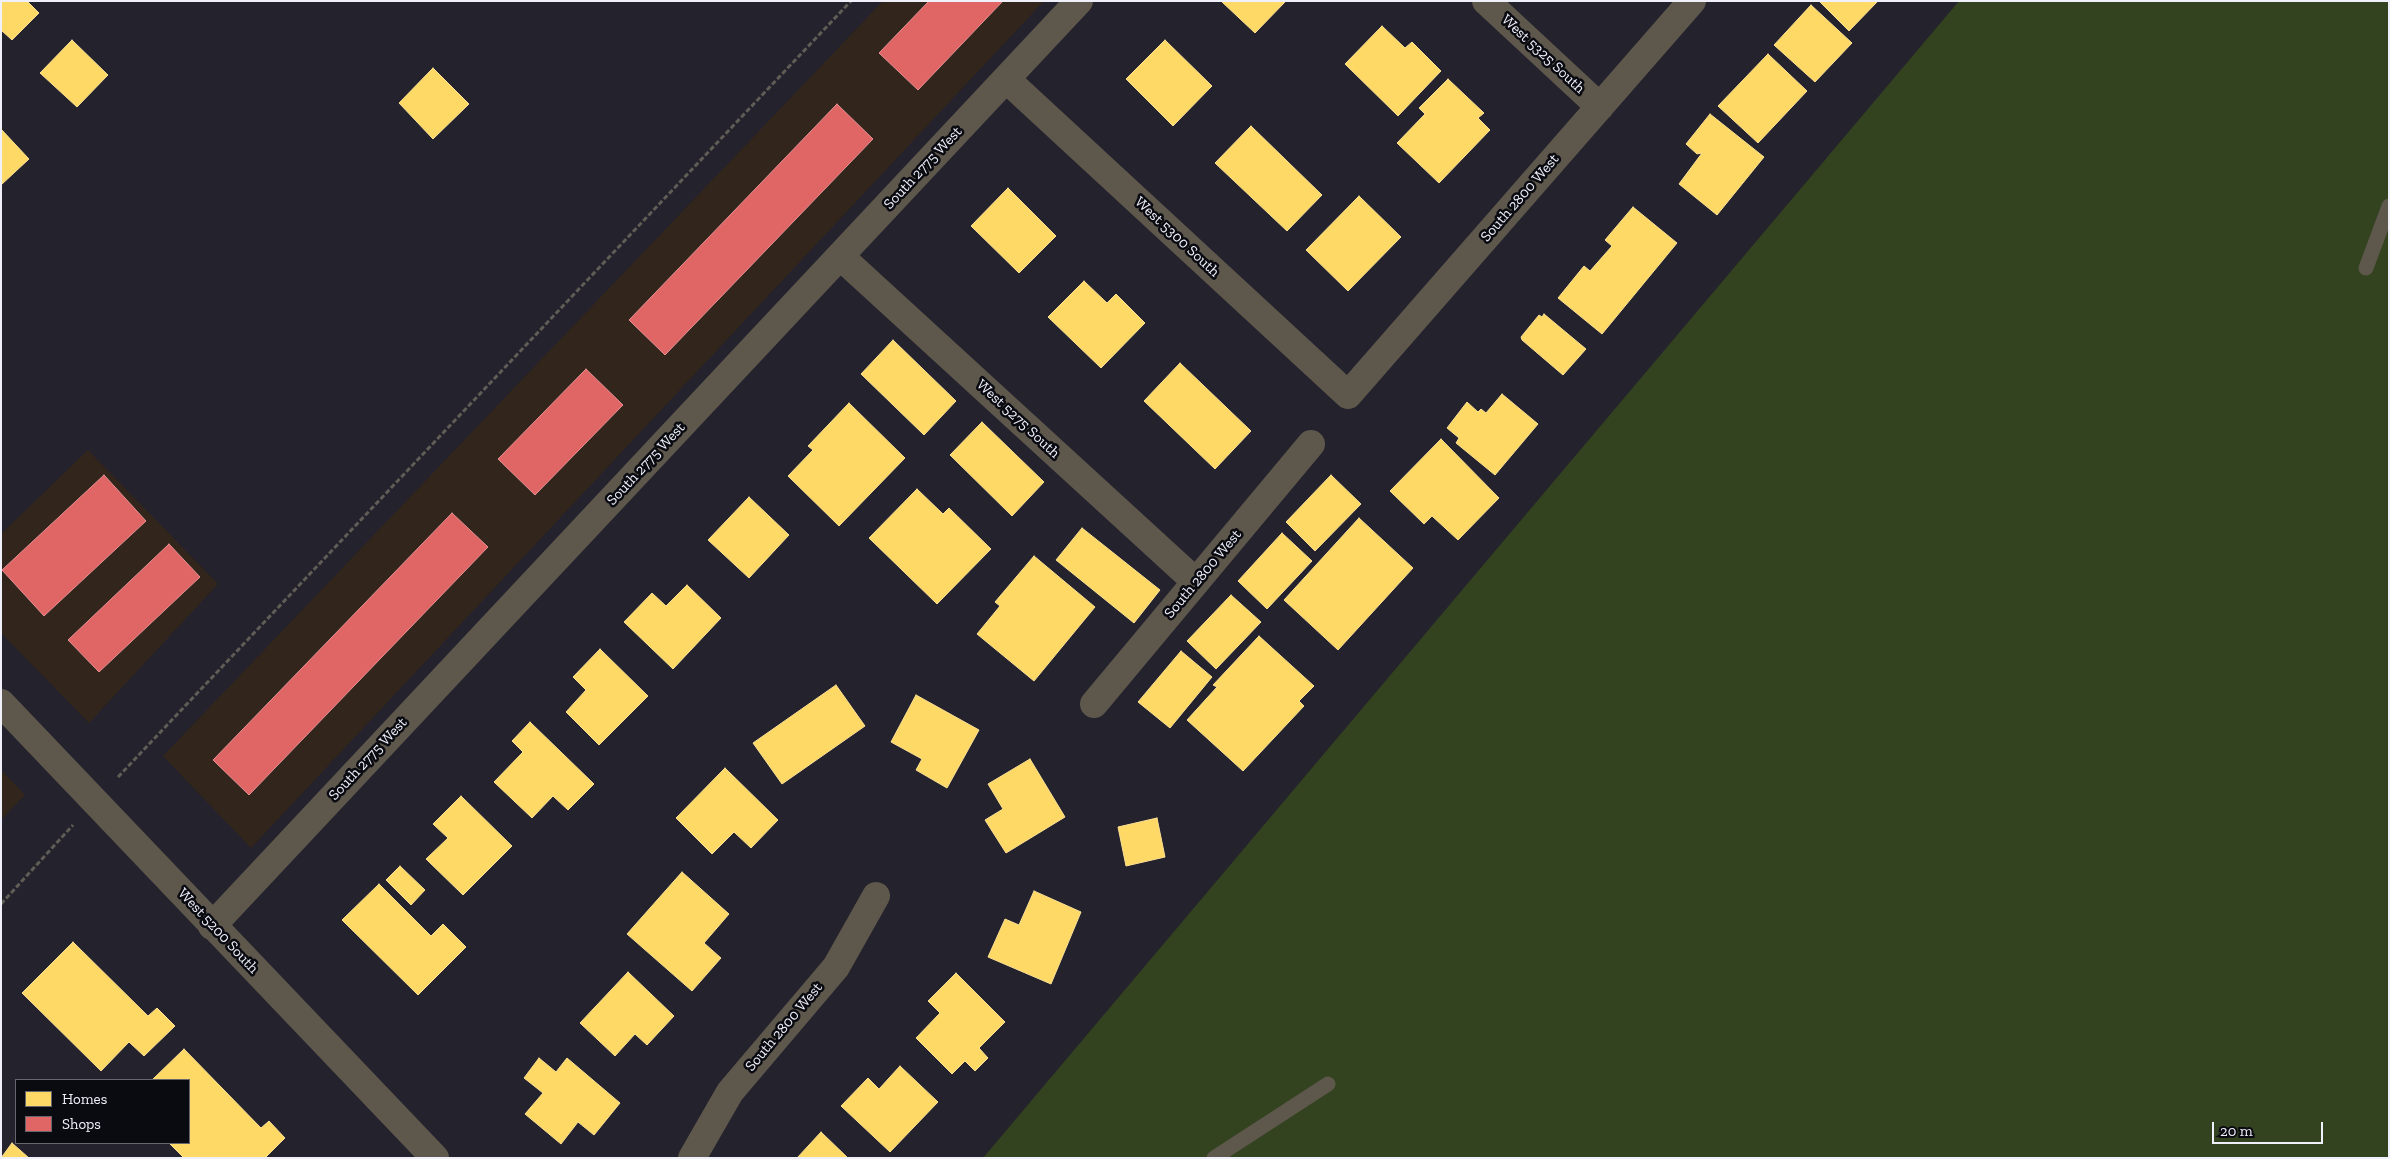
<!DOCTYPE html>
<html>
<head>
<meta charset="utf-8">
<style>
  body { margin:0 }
  #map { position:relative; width:2390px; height:1159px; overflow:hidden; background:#24222c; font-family:"Zilla Slab",serif }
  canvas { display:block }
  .frame { position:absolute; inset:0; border:2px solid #f0f0fb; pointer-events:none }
  .legend { position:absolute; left:15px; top:1079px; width:175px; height:65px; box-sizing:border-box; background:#0a0a11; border:1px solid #66666f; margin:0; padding:6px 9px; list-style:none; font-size:15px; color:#f0f0fb }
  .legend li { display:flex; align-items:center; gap:10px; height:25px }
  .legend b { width:25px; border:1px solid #66666f }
  .scale { position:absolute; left:2212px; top:1122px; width:111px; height:22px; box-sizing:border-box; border:2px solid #f0f0fb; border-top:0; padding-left:6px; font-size:15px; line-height:18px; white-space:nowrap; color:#f0f0fb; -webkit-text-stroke:4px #0a0a11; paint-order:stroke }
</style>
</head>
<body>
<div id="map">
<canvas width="2390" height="1159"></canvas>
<div class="frame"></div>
<ul class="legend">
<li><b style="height:14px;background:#ffd966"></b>Homes</li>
<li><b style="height:14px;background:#e06666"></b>Shops</li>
</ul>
<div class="scale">20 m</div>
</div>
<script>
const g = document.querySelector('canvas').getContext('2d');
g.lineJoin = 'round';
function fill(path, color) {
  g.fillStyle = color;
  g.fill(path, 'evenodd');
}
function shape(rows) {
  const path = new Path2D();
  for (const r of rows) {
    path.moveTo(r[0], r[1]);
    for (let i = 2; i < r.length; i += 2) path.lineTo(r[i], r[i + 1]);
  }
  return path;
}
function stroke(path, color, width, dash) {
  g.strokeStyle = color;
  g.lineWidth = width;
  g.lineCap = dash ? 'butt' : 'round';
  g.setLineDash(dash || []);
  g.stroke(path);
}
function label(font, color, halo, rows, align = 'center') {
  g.font = font + ' "Zilla Slab",serif';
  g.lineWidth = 5;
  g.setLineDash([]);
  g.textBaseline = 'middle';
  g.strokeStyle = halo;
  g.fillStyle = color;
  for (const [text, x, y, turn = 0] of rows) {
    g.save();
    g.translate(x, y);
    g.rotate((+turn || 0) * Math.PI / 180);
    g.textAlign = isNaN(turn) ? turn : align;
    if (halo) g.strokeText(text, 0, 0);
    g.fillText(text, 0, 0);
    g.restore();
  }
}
fill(shape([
  [883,1,1044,1,251,848,163,756],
  [88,450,218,584,89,723,1,633,1,534],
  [1,770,25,795,1,820]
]), '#32251c');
fill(shape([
  [1959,1,2389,1,2389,1158,983,1158]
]), '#34431f');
const homes = shape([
  [1,1,27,1,39,13,12,40,1,30,1,1],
  [1221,1,1286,1,1255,33,1221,1],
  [1819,1,1878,1,1849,31,1819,1],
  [1811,5,1852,43,1815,82,1774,45,1811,5],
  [1382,26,1405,48,1412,42,1441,71,1398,116,1345,64,1382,26],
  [72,40,108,75,77,107,40,73,72,40],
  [1165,40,1212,86,1173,126,1126,79,1165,40],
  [1768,54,1807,91,1758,143,1718,106,1768,54],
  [433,68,469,104,433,139,399,103,433,68],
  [1448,79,1484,113,1478,118,1490,130,1439,183,1397,143,1425,114,1419,108,1448,79],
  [1710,114,1764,157,1717,215,1679,184,1702,153,1697,154,1686,144,1710,114],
  [1251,126,1322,195,1287,231,1215,163,1251,126],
  [1,129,29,159,1,185,1,129],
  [1008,188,1056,236,1019,273,971,226,1008,188],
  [1359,196,1401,237,1348,291,1306,250,1359,196],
  [1633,207,1677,243,1602,334,1558,298,1584,266,1590,271,1612,246,1605,240,1633,207],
  [1084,281,1107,303,1116,294,1145,323,1101,368,1048,317,1084,281],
  [1544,314,1586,349,1563,375,1522,340,1521,337,1539,315,1542,317,1544,314],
  [893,340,956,401,924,435,861,374,893,340],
  [1180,363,1251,431,1215,469,1144,401,1180,363],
  [1502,394,1538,424,1495,475,1456,443,1459,438,1447,428,1467,402,1478,412,1481,409,1486,413,1502,394],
  [849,403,905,458,839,526,788,476,813,450,808,446,849,403],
  [982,422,1044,482,1012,516,950,455,982,422],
  [1441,439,1499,498,1458,540,1432,516,1424,524,1390,491,1441,439],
  [1331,475,1361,504,1315,551,1286,522,1331,475],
  [917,489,943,514,949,508,991,549,937,604,869,538,917,489],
  [749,497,789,535,749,578,708,540,749,497],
  [1359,518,1413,568,1338,650,1284,600,1359,518],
  [1082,528,1160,590,1134,623,1056,560,1082,528],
  [1282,533,1312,561,1267,609,1238,581,1282,533],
  [1034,556,1095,607,1034,681,977,634,1000,606,995,602,1034,556],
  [687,585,721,618,673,669,624,622,652,593,666,606,687,585],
  [1231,595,1261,622,1216,669,1187,641,1231,595],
  [1259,636,1314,686,1299,701,1304,706,1243,771,1187,720,1217,687,1213,685,1259,636],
  [600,649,648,696,599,745,566,712,586,690,573,677,600,649],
  [1181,651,1212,677,1170,728,1138,702,1181,651],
  [836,685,865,726,782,784,753,743,836,685],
  [916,695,979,730,947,788,916,770,922,759,891,742,916,695],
  [530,722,594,784,568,810,553,796,532,818,494,782,523,752,512,741,530,722],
  [1030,759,1065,817,1006,853,985,820,1003,809,988,784,1030,759],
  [725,768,778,820,751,848,734,832,712,854,676,818,725,768],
  [461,796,512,846,463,895,426,859,448,838,433,824,461,796],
  [1157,818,1165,857,1126,866,1118,827,1157,818],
  [400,866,425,890,411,905,386,880,400,866],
  [682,872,729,914,704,943,721,958,692,991,627,934,682,872],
  [379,884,431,936,443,924,466,947,418,995,342,920,379,884],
  [1034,891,1081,912,1051,984,988,957,1005,919,1019,925,1034,891],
  [73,942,148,1016,157,1008,175,1026,144,1056,129,1042,101,1071,22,993,73,942],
  [628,972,674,1016,647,1045,635,1034,615,1056,580,1023,628,972],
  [956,973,1005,1022,979,1048,988,1058,975,1071,965,1061,952,1074,916,1038,940,1013,928,1001,956,973],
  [184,1049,261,1128,269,1121,285,1138,265,1158,184,1158,169,1143,189,1143,189,1080,152,1080,184,1049],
  [539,1058,556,1072,567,1058,620,1103,594,1135,578,1122,561,1144,525,1114,543,1093,524,1078,539,1058],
  [900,1066,938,1102,890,1152,841,1106,868,1078,879,1089,900,1066],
  [821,1132,848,1158,797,1158,821,1132],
  [12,1143,29,1158,1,1158,12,1143]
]);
fill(homes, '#ffd966');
stroke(homes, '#fae093', 1);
const shops = shape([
  [929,1,1003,1,918,90,879,53,929,1],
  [837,104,873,139,665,355,629,320,837,104],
  [586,369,623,405,535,495,498,459,586,369],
  [104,475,146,521,44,616,2,570,104,475],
  [452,513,488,547,249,795,213,760,452,513],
  [169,544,200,577,99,672,68,640,169,544]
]);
fill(shops, '#e06666');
stroke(shops, '#e58f93', 1);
stroke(shape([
  [118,777,851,1],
  [1,904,73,825]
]), '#605c56', 3, [5, 2.5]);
stroke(shape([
  [2366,268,2389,206],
  [1214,1158,1328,1084]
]), '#5e574c', 15);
stroke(shape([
  [1486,1,1600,107],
  [1006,79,1348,395,1692,1],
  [840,256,1196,582],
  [1094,704,1311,444],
  [212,926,1079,1],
  [692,1158,730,1092,836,967,876,896]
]), '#5e574c', 28);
stroke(shape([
  [1,703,435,1158]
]), '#5e574c', 28);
label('15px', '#f0f0fb', '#0a0a11', [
  ["West 5325 South",1543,54,43],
  ["South 2775 West",923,168,-47],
  ["South 2800 West",1520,198,-49],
  ["West 5300 South",1177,237,43],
  ["West 5275 South",1018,419,43],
  ["South 2775 West",646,464,-47],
  ["South 2800 West",1203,574,-50],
  ["South 2775 West",368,759,-47],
  ["West 5200 South",218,931,47],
  ["South 2800 West",784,1027,-50]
]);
</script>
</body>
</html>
